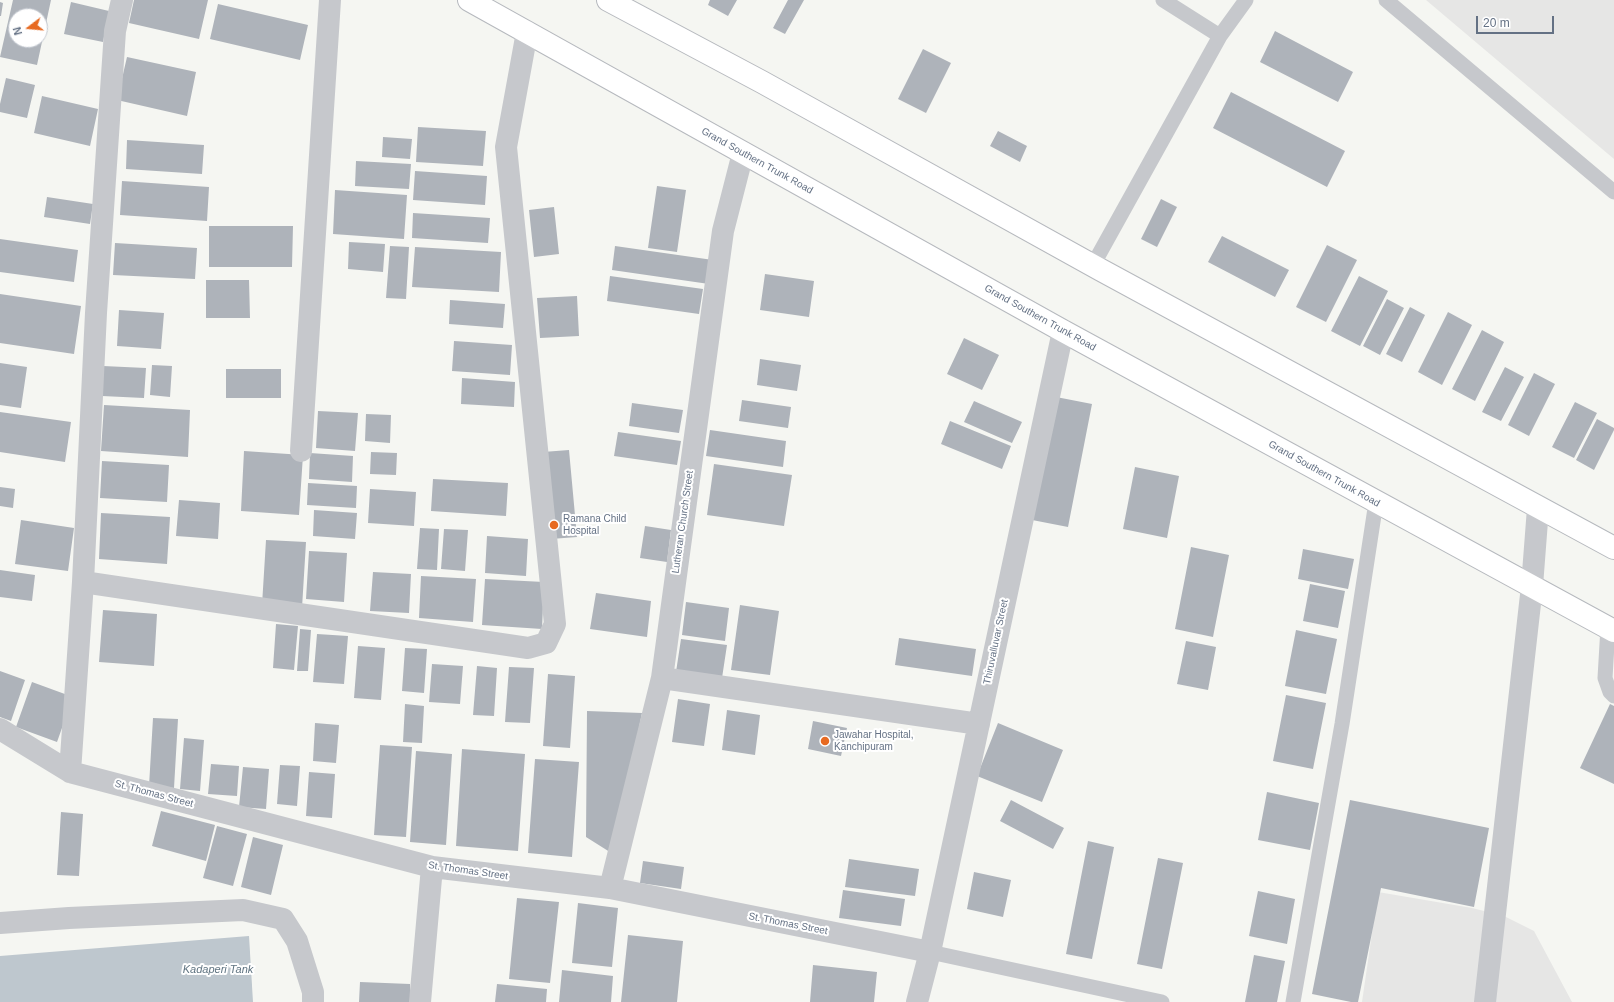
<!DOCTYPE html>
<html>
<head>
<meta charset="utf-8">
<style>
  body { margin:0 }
  #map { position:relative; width:1614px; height:1002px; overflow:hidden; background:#f5f6f2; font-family:Arial,sans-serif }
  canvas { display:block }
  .north { position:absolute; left:8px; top:8px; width:40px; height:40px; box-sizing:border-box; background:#fff; border:1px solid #c1c6ce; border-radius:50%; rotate:254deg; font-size:11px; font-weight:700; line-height:16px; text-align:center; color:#647184 }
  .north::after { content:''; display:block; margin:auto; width:14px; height:18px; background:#e76a21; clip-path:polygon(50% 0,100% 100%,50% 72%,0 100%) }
  .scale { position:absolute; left:1476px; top:16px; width:78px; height:18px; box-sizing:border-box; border:2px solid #647184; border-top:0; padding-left:5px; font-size:12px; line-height:14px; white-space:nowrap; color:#647184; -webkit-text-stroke:3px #fff; paint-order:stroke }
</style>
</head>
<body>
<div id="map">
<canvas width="1614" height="1002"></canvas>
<div class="north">N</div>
<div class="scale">20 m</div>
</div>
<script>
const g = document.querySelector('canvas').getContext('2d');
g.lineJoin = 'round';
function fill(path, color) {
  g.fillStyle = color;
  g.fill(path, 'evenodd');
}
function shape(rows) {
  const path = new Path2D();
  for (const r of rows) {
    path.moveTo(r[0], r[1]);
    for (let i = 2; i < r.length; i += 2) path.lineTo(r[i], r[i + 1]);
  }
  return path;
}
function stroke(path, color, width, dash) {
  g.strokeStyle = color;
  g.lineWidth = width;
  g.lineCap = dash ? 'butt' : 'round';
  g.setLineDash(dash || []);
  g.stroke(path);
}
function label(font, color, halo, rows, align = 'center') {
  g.font = font + ' Arial,sans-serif';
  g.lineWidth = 4;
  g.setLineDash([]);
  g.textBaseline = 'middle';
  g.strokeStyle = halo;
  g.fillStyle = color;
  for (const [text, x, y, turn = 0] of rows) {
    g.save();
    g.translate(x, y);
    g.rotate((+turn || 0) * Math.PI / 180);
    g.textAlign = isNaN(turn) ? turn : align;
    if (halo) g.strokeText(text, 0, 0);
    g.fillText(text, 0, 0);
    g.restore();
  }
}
fill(shape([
  [1426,0,1614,0,1614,159],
  [1378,892,1472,908,1504,916,1534,931,1572,1002,1362,1002]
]), '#e6e6e5');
fill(shape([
  [249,936,253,1002,0,1002,0,956]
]), '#bec7ce');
fill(shape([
  [13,0,51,0,37,65,0,57],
  [16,16,40,16,40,40,16,40],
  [134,0,208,0,199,39,129,23],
  [710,0,737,0,728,16,708,5],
  [788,0,804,0,785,34,773,28],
  [0,2,3,3,1,16,0,16],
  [71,2,109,11,103,42,64,34],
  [218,4,308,25,300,60,210,39],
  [1275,31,1353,72,1338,102,1260,62],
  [923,49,951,63,926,113,898,99],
  [127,57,196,72,187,116,117,100],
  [6,78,35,85,27,118,0,112,0,104],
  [1231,92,1345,151,1327,187,1213,128],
  [42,96,98,109,90,146,34,133],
  [418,127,486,131,483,166,416,162],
  [998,131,1027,146,1020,162,990,146],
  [383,137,412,139,410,159,382,157],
  [127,140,204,145,202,174,126,169],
  [356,161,411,164,409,189,355,186],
  [415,171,487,176,485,205,413,200],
  [122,181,209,187,207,221,120,215],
  [657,186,686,190,677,252,648,248],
  [335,190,407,195,404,239,333,234],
  [47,197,93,204,90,224,44,217],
  [1161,199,1177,207,1157,247,1141,239],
  [554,207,559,254,534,257,529,210],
  [413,213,490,218,488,243,412,238],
  [209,226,293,226,292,267,209,267],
  [1222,236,1289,270,1275,297,1208,262],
  [0,239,78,250,74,282,0,272],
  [349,242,385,244,383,272,348,269],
  [115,243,197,248,195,279,113,275],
  [1327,245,1357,260,1326,322,1296,307],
  [390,246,409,247,406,299,386,298],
  [615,246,713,260,709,284,612,270],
  [415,247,501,252,499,292,412,287],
  [765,274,814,281,809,317,760,310],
  [610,276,703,289,699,314,607,301],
  [1359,276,1388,291,1360,346,1331,331],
  [206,280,249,280,250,318,206,318],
  [0,294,81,306,74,354,0,343],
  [577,296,579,336,540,338,537,298],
  [1387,299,1404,308,1380,355,1363,346],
  [450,300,505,304,503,328,449,324],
  [1410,307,1425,315,1402,362,1386,354],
  [119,310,164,313,161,349,117,346],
  [1448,312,1472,325,1442,385,1418,372],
  [1482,330,1504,342,1475,401,1452,389],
  [964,338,999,355,982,390,947,374],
  [454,341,512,345,510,375,452,371],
  [760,359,801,365,797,391,757,385],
  [0,363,27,367,21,408,0,405],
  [152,365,172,366,170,397,150,395],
  [103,366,146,368,144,398,102,396],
  [1505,367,1524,377,1501,421,1482,412],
  [226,369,281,369,281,398,226,398],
  [1534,373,1555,384,1529,436,1508,425],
  [462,378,515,382,514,407,461,404],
  [1051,396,1092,404,1068,527,1027,519],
  [742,400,791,407,788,428,739,421],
  [974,401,1022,422,1012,443,964,422],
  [1575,402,1597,413,1574,458,1552,447],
  [632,403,683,410,679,433,629,426],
  [104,405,190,410,188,457,101,451],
  [318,411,358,413,355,451,316,448],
  [0,412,71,422,65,462,0,452],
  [366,414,391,415,390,443,365,441],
  [1597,419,1614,428,1614,430,1594,470,1576,460],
  [950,421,1011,446,1002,469,941,444],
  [710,430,786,441,783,467,706,456],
  [618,432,681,441,677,465,614,456],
  [569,450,577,537,551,539,543,452],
  [244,451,303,455,299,515,241,511],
  [371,452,397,453,396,475,370,474],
  [310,453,353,456,352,482,309,479],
  [102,461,169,465,167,502,100,498],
  [714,464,792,475,784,526,707,515],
  [1135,467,1179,476,1167,538,1123,529],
  [433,479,508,483,506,516,431,511],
  [308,483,357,486,356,508,307,505],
  [0,487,15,489,13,508,0,506],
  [370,489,416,492,414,526,368,523],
  [179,500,220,503,218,539,176,536],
  [314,510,357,513,355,539,313,536],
  [101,513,170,517,167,564,99,559],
  [21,520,74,528,68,571,15,564],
  [645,526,671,530,667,562,640,558],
  [420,528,439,529,437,570,417,569],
  [444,529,468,530,465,571,441,569],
  [487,536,528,539,526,576,485,573],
  [266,540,306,542,302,608,262,605],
  [1191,547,1229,555,1213,637,1175,629],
  [1303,549,1354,559,1348,589,1298,579],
  [309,551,347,553,344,602,306,599],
  [0,570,35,575,32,601,0,597],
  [373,572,411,574,409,613,370,611],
  [421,576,476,579,473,622,419,618],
  [485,579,544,582,542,629,482,625],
  [1310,584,1345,591,1338,628,1303,621],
  [596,593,651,601,647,637,590,629],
  [686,602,729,608,725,641,682,635],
  [740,605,779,611,770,675,731,670],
  [103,610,157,614,154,666,99,662],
  [276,624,298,626,294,670,273,668],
  [300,629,311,630,308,671,297,671],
  [1296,630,1337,639,1326,694,1285,686],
  [317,634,348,636,344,684,313,682],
  [899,638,976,649,972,676,895,665],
  [681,639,727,645,722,678,676,672],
  [1186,641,1216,647,1208,690,1177,684],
  [358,646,385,648,381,700,354,698],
  [405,648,427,649,424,693,402,691],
  [432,664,463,666,460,704,429,702],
  [477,666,497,668,494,716,473,715],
  [509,667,534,668,530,723,505,722],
  [0,671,25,680,11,721,0,717],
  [548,674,575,676,570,748,543,746],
  [32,682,73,697,57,742,16,727],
  [1286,695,1326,703,1313,769,1273,761],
  [678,699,710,704,704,746,672,742],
  [405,704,424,706,422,743,403,742],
  [1610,704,1614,706,1614,784,1580,768],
  [727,710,760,715,755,755,722,750],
  [587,711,642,713,613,854,586,837],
  [153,718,178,719,174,788,149,786],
  [813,721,847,728,841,756,808,749],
  [315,723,339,725,336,763,313,761],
  [998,723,1063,750,1042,802,977,776],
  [184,738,204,740,200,791,180,789],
  [380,745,412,747,406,837,374,835],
  [462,749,525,754,518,851,456,846],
  [416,751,452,754,446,845,410,842],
  [535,759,579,762,572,857,528,853],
  [211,764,239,766,237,796,208,794],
  [280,765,300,766,297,806,277,804],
  [243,767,269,769,266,809,239,807],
  [309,772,335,774,332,818,306,816],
  [1267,792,1319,803,1310,850,1258,840],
  [1011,800,1064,828,1053,849,1000,821],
  [1350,800,1489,828,1474,907,1381,888,1358,1002,1351,1002,1312,994],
  [161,811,215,825,206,861,152,846],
  [61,812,83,814,79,876,57,875],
  [217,826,247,834,233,886,203,878],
  [253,837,283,845,271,895,241,887],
  [1088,841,1114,847,1092,959,1066,954],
  [1158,858,1183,863,1162,969,1137,964],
  [849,859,919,869,915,896,845,887],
  [643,861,684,867,681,889,640,883],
  [974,872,1011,880,1003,917,967,909],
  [843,890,905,899,901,926,839,918],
  [1258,891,1295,899,1287,944,1249,936],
  [517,898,559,902,550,983,509,979],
  [578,903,618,908,612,967,572,963],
  [628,935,683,941,677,1002,621,1002],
  [1254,955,1285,961,1277,1002,1245,1002],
  [813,965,877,972,874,1002,810,1002],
  [562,970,613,976,611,1002,559,1002],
  [360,982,410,984,410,1002,359,1002],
  [497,984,547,989,546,1002,495,1002]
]), '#aeb3ba');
const primary = shape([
  [469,0,1063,331,1614,631],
  [608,0,762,82,1101,270,1614,548]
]);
stroke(primary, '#b6b9be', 24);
stroke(shape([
  [1163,0,1220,36],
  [1386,0,1614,192],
  [1093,265,1220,36,1246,0],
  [1608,627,1605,678,1610,692,1614,696],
  [930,952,1162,1002],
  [1293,1002,1342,724,1376,502]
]), '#c6c8cc', 15);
stroke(shape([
  [301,451,330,0],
  [83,582,528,648,546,643,555,624,506,147,527,32],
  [662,678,979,724],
  [0,729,70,772,432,867,610,888,930,952],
  [70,772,83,582,96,313,115,31,122,0],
  [610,888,662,678,723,231,743,153],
  [0,923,69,918,243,910,283,919,297,941,313,992,313,1002],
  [420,1002,432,867],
  [917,1002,930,952,1063,331],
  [1485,1002,1532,586,1538,508]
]), '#c6c8cc', 22);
stroke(primary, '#fff', 22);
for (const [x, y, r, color] of [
  [554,525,5,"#e76a21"],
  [825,741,5,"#e76a21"]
]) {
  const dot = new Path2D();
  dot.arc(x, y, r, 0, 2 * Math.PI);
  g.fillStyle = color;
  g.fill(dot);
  stroke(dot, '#fff', 1.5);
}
label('10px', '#647184', '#fff', [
  ["Grand Southern Trunk Road",757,161,29],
  ["Grand Southern Trunk Road",1040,318,29],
  ["Grand Southern Trunk Road",1324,474,29],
  ["Lutheran Church Street",683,522,-82],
  ["Thiruvalluvar Street",996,642,-78],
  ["St. Thomas Street",154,794,15],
  ["St. Thomas Street",468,871,8],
  ["St. Thomas Street",788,924,11]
]);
label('10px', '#647184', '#fff', [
  ["Ramana Child",563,519],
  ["Hospital",563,531],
  ["Jawahar Hospital,",834,735],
  ["Kanchipuram",834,747]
], 'left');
label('italic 11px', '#5f7380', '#fff', [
  ["Kadaperi Tank",218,970]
]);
</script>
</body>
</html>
